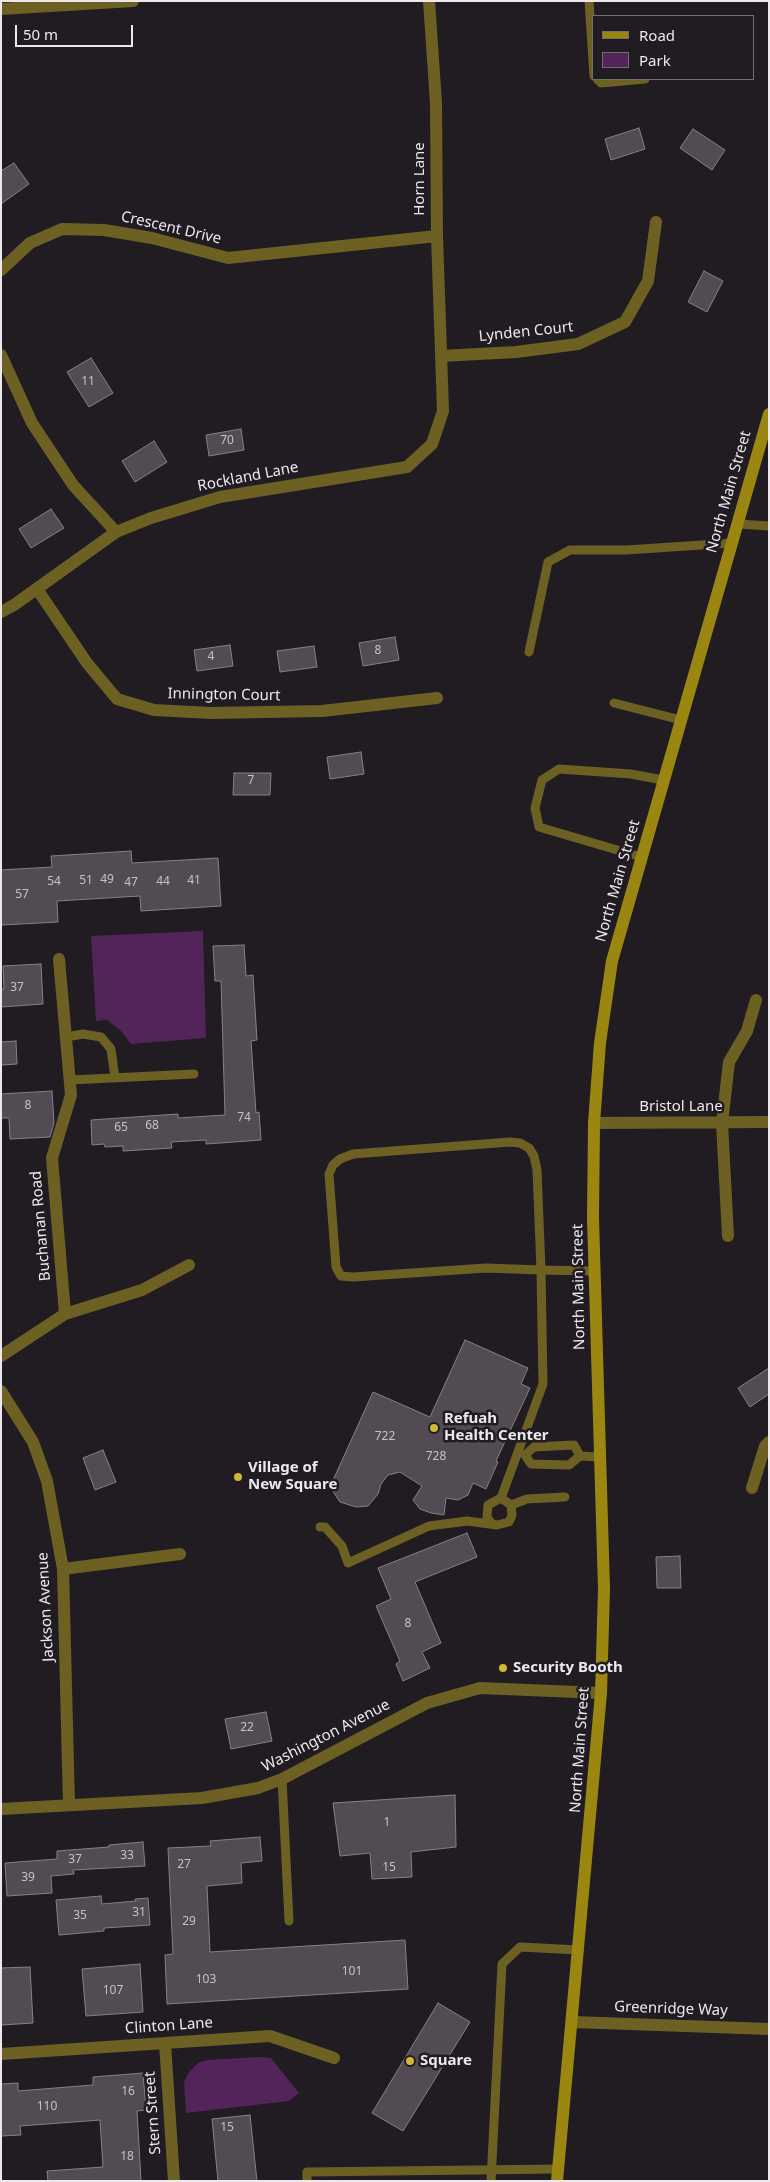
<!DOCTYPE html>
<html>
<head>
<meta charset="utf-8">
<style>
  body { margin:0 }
  #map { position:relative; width:770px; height:2182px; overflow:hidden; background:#211b22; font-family:"Noto Sans",sans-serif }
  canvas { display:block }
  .frame { position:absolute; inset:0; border:2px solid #ece8ed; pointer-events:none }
  .legend { position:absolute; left:592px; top:15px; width:162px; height:65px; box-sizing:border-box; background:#211b22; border:1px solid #726d73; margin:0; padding:6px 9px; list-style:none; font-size:15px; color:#ece8ed }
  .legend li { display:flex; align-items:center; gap:10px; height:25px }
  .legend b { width:25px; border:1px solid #726d73 }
  .scale { position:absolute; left:15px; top:25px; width:118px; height:22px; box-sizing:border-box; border:2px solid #ece8ed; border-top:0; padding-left:6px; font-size:15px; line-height:18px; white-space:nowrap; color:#ece8ed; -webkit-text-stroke:4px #211b22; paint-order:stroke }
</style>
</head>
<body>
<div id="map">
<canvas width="770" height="2182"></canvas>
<div class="frame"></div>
<ul class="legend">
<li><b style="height:6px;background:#9b8611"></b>Road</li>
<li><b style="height:14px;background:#52245a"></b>Park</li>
</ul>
<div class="scale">50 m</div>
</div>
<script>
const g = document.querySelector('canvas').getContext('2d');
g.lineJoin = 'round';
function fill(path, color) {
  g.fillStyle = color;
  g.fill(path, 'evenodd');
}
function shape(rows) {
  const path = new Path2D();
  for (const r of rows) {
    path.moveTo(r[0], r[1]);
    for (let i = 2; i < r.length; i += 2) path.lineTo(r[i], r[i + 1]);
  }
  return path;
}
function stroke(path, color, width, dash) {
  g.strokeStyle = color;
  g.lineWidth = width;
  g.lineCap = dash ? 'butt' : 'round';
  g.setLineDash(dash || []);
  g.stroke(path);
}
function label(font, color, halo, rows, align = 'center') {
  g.font = font + ' "Noto Sans",sans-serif';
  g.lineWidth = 5;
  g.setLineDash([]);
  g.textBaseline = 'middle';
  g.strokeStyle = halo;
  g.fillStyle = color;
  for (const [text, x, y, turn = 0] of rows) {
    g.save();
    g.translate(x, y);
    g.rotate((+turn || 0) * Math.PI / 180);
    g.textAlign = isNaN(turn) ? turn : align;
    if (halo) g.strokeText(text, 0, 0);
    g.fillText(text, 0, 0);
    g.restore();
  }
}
fill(shape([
  [203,931,206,1038,131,1044,121,1031,107,1020,96,1021,91,936],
  [260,2057,271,2058,299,2093,289,2101,186,2113,184,2082,189,2072,198,2063,207,2060]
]), '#52245a');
const building = shape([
  [639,128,645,149,611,160,605,139,639,128],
  [693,129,725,150,712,170,680,148,693,129],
  [14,163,29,184,1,204,1,171,14,163],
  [704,271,723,281,707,312,688,302,704,271],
  [91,358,113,393,89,407,67,372,91,358],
  [241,429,244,450,209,456,206,435,241,429],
  [154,441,167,462,135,482,122,461,154,441],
  [51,509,64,528,31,548,19,529,51,509],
  [395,637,399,660,363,666,359,643,395,637],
  [230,645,233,666,197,671,194,650,230,645],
  [314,646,317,667,280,672,277,651,314,646],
  [361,752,364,774,330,779,327,757,361,752],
  [234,773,271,773,270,795,233,795,234,773],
  [131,851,132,863,218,858,221,906,141,911,140,896,57,901,58,922,1,925,1,870,52,867,51,856,131,851],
  [244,945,246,976,253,975,257,1040,251,1041,256,1113,259,1112,261,1140,206,1144,206,1140,171,1142,172,1148,123,1151,123,1146,105,1147,104,1144,92,1145,91,1120,178,1114,178,1118,225,1115,221,981,215,981,213,946,244,945],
  [41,964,43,1004,1,1007,1,989,4,989,3,966,41,964],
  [16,1041,17,1064,1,1065,1,1042,16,1041],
  [52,1091,54,1123,50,1137,10,1139,9,1118,1,1118,1,1094,52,1091],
  [465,1340,528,1368,521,1384,530,1388,496,1461,498,1462,486,1489,473,1483,468,1495,458,1500,446,1498,444,1515,431,1513,420,1509,413,1500,422,1486,400,1472,388,1475,381,1484,378,1494,368,1506,356,1507,340,1502,330,1487,373,1392,430,1417,465,1340],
  [769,1368,769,1394,750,1407,738,1388,769,1368],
  [103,1450,116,1482,95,1490,83,1458,103,1450],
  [467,1533,477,1557,415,1582,441,1643,422,1652,430,1668,403,1681,396,1664,400,1661,376,1606,391,1599,378,1568,467,1533],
  [680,1556,681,1588,657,1588,656,1557,680,1556],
  [266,1712,272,1741,231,1749,225,1719,266,1712],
  [455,1795,456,1847,411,1852,412,1877,372,1879,370,1853,340,1856,333,1803,455,1795],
  [260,1837,262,1861,241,1863,242,1883,207,1886,210,1952,405,1940,408,1989,167,2004,165,1955,173,1954,168,1848,211,1846,210,1841,260,1837],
  [143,1842,145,1866,73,1870,74,1874,51,1876,52,1893,7,1896,5,1863,57,1859,57,1851,109,1847,109,1845,143,1842],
  [101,1896,102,1904,136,1901,135,1899,148,1898,150,1925,104,1928,104,1931,59,1935,56,1900,101,1896],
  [140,1964,143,2012,86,2016,82,1969,140,1964],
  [30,1967,33,2023,1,2025,1,1968,30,1967],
  [438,2003,470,2022,403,2131,372,2113,438,2003],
  [143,2073,146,2110,137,2111,141,2181,48,2181,47,2171,103,2167,100,2120,20,2126,21,2135,1,2136,1,2084,18,2083,18,2091,93,2085,93,2077,143,2073],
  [250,2115,257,2181,218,2181,212,2119,250,2115]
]);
fill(building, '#524b53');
stroke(building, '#888089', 1);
stroke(shape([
  [589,1,594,76],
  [597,79,601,83,645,79],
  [738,524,769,526],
  [529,652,548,562,570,550,626,550,732,543],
  [614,703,681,720],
  [641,857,539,827,535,808,542,780,559,769,631,774,663,780],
  [66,1037,83,1034,101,1037,111,1049,115,1078],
  [70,1080,194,1074],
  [510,1142,520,1143,529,1148,534,1156,537,1170,541,1270,486,1268,353,1277,341,1276,336,1267,329,1174,333,1165,340,1159,353,1154,510,1142],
  [580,1456,574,1445,534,1447,525,1455,531,1464,569,1465,580,1456,600,1457],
  [511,1505,527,1499,565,1497],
  [492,1524,487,1517,488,1505,501,1498],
  [320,1527,325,1527,342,1546,348,1563,429,1526,467,1521,497,1525,509,1522,512,1515,511,1505,501,1498,543,1384,541,1270,595,1271],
  [282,1779,289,1921],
  [307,2181,307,2172,558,2169],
  [491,2181,502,1964,520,1947,579,1950]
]), '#6d6023', 9);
stroke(shape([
  [1,9,133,1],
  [1,270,30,243,62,229,104,230,152,238,228,258,437,236],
  [1,355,32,423,73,485,116,532],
  [441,356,516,352,578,344,625,322,648,281,656,222],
  [37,589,87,663,117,699,154,710,211,713,322,711,437,698],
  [1,612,14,605,116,532,151,518,220,497,407,467,432,444,443,411,437,236,436,103,429,1],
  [59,959,71,1095,52,1158,65,1314],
  [594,1123,769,1122],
  [728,1236,722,1123,729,1062,747,1031,756,1000],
  [1,1356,65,1314,142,1290,189,1265],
  [1,1391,33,1442,47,1481,63,1569,69,1804],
  [752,1488,765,1446,769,1442],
  [63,1569,180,1554],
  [1,1809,202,1798,258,1788,282,1779,427,1703,480,1688,601,1693],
  [573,2022,769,2029],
  [165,2043,174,2181],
  [1,2054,270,2036,334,2058]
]), '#6d6023', 12);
stroke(shape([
  [557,2181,601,1693,604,1589,593,1218,594,1123,600,1043,612,961,769,414]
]), '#9b8611', 12);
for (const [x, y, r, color] of [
  [434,1428,5,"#d1b736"],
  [238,1477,5,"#d1b736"],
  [503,1668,5,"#d1b736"],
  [410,2061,5,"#d1b736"]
]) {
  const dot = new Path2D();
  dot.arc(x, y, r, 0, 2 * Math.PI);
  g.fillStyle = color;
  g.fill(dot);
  stroke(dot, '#211b22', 2);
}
label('12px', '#c6c1c6', null, [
  ["11",88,382],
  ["70",227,441],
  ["8",378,651],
  ["4",211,657],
  ["7",251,781],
  ["49",107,880],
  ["51",86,881],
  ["41",194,881],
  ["54",54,882],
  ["44",163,882],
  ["47",131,883],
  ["57",22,895],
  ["37",17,988],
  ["8",28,1106],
  ["74",244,1118],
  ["68",152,1126],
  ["65",121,1128],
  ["722",385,1437],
  ["728",436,1457],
  ["8",408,1624],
  ["22",247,1728],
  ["1",387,1823],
  ["33",127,1856],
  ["37",75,1860],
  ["27",184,1865],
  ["15",389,1868],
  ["39",28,1878],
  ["31",139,1913],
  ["35",80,1916],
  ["29",189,1922],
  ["101",352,1972],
  ["103",206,1980],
  ["107",113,1991],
  ["16",128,2092],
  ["110",47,2107],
  ["15",227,2128],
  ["18",127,2157]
]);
label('15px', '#ece8ed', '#211b22', [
  ["Horn Lane",420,179,-90],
  ["Crescent Drive",171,228,13],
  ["Lynden Court",526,332,-6],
  ["Rockland Lane",248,477,-11],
  ["North Main Street",729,492,-74],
  ["Innington Court",224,695,1],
  ["North Main Street",618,881,-74],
  ["Bristol Lane",681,1107],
  ["Buchanan Road",41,1226,-95],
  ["North Main Street",579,1287,-91],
  ["Jackson Avenue",46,1607,-93],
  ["Washington Avenue",326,1736,-27],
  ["North Main Street",580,1750,-86],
  ["Greenridge Way",671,2009,2],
  ["Clinton Lane",169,2026,-4],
  ["Stern Street",153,2113,-94]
]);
label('bold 15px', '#ece8ed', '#211b22', [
  ["Refuah",444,1419],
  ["Health Center",444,1436],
  ["Village of",248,1468],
  ["New Square",248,1485],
  ["Security Booth",513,1668],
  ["Square",420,2061]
], 'left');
</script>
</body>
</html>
